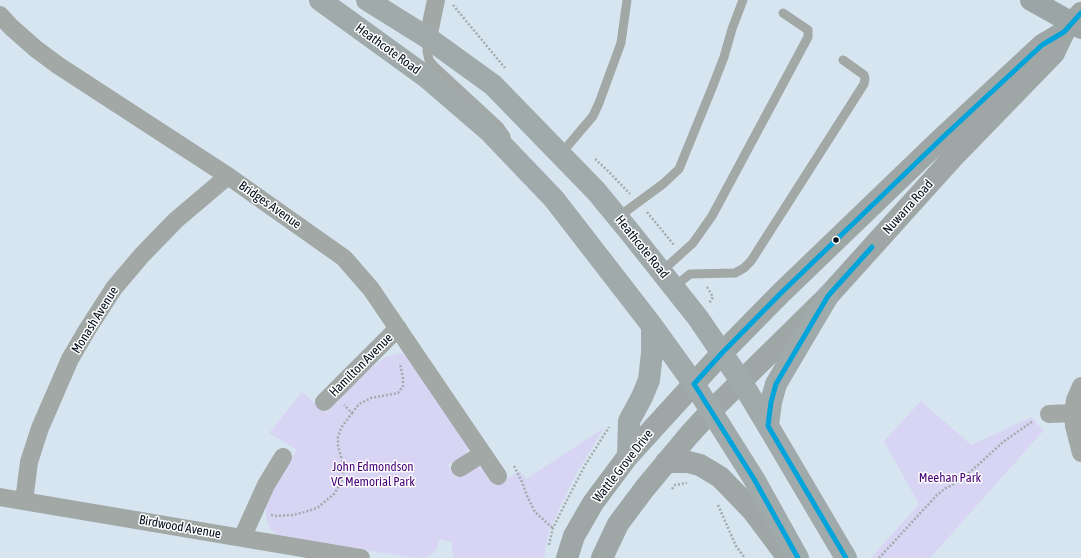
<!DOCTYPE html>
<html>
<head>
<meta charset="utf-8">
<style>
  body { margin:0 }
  canvas { display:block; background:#d6e5f0 }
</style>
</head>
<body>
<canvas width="1081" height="558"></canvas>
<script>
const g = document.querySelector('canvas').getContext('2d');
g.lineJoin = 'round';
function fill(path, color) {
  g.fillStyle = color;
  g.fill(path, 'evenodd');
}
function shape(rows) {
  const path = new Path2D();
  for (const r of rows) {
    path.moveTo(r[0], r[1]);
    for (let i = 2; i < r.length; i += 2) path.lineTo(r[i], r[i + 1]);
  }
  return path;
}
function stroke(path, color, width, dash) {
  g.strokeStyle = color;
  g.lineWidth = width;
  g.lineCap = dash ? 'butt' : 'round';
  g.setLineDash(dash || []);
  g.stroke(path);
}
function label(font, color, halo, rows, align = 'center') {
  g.font = font + ' "Asap Condensed",sans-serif';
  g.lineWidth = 3;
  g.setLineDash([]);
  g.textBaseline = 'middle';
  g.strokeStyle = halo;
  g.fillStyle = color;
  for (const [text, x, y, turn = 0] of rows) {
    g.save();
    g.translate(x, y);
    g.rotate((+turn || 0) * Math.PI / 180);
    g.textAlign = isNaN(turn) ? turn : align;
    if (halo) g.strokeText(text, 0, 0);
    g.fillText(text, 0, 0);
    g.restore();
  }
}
fill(shape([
  [401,353,413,360,467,440,468,449,464,456,448,465,456,478,476,467,483,469,499,484,520,471,526,479,604,428,576,474,564,499,549,531,544,558,454,558,452,550,452,542,439,539,438,546,435,552,427,557,416,558,281,537,270,529,266,517,266,507,274,489,297,450,269,433,302,392,326,413,357,380,385,357],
  [921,401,971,445,1032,417,1037,424,1044,430,930,558,871,558,919,504,884,441]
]), '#d8d4f3');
stroke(shape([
  [453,5,505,68],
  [595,159,608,171,630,194],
  [647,212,674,245],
  [707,287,713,297,709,303],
  [352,413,359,404,371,398,398,393,403,386,403,378,400,364],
  [514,466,522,482,528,498,535,512,548,524,553,528],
  [672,489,675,485,687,483],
  [718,505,736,546,745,558],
  [271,515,276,516,293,515,305,512,317,508,334,494,341,483,343,476,344,467,338,446,338,437,341,428,352,413,344,405],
  [549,545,553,528,566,502,584,467,609,427],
  [879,558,937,495,946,488,958,482,978,465,1003,442,1033,421]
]), '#a3abad', 2.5, [2, 2]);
stroke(shape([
  [428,40,427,51,429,60,434,66,499,126,506,136],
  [560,155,593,116,599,103,621,43,627,0],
  [618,217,663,184,679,169,712,88,724,57,732,29,743,0],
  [661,272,693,243,712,216,808,37,808,30,783,13],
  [674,287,690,274,735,273,744,268,751,261,864,84,865,79,864,75,843,60]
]), '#a1a8a5', 9);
stroke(shape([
  [0,15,11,27,36,49,59,66,228,176,344,258,371,289,498,476],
  [428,38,436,0],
  [1081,386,1075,400,1073,413,1074,426,1081,453],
  [324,402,398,328],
  [1049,414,1073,413],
  [460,468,482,454],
  [0,497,361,558],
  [24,501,29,462,40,428,70,359,87,330,114,288,142,255,176,220,228,176],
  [242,538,266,485,283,457]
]), '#a1a8a5', 18);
stroke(shape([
  [666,462,688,462,700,465,720,477,752,510,788,558],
  [567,558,574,536,593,503,628,456,722,353,781,293,941,139,1042,45,1064,32],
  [602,558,618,524,645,488,689,435,711,411,828,296,956,154,1054,53,1064,32,1081,13]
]), '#9fa7a6', 22);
stroke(shape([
  [320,0,425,76,489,131,554,199,650,323,694,384,754,479,798,558],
  [367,0,428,38,493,85,596,191,629,231,698,318,741,381,768,426,846,558],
  [768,426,771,402,776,384,828,296],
  [628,456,629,421,642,397,649,380,652,353,652,327]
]), '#a1aaaa', 22);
stroke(shape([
  [1031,0,1081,28]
]), '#9ca5a5', 22);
stroke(shape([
  [798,558,754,479,694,384,722,353,781,293,941,139,1042,45,1064,32,1081,13],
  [846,558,768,426,771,402,776,384,828,296,872,247]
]), '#00a4da', 5);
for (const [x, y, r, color] of [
  [836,240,3.5,"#020f1b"]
]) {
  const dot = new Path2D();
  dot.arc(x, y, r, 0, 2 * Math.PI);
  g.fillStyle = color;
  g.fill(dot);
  stroke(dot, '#fff', 1.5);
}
label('13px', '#020f1b', '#fff', [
  ["Heathcote Road",388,49,36],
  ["Bridges Avenue",270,205,35],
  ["Nuwarra Road",908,207,-48],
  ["Heathcote Road",642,247,51],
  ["Monash Avenue",95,320,-58],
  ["Hamilton Avenue",361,365,-45],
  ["Wattle Grove Drive",623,466,-52],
  ["Birdwood Avenue",180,527,10]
]);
label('13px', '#480578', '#fff', [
  ["John Edmondson",373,467],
  ["VC Memorial Park",373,482],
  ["Meehan Park",950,478]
]);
</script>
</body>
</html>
